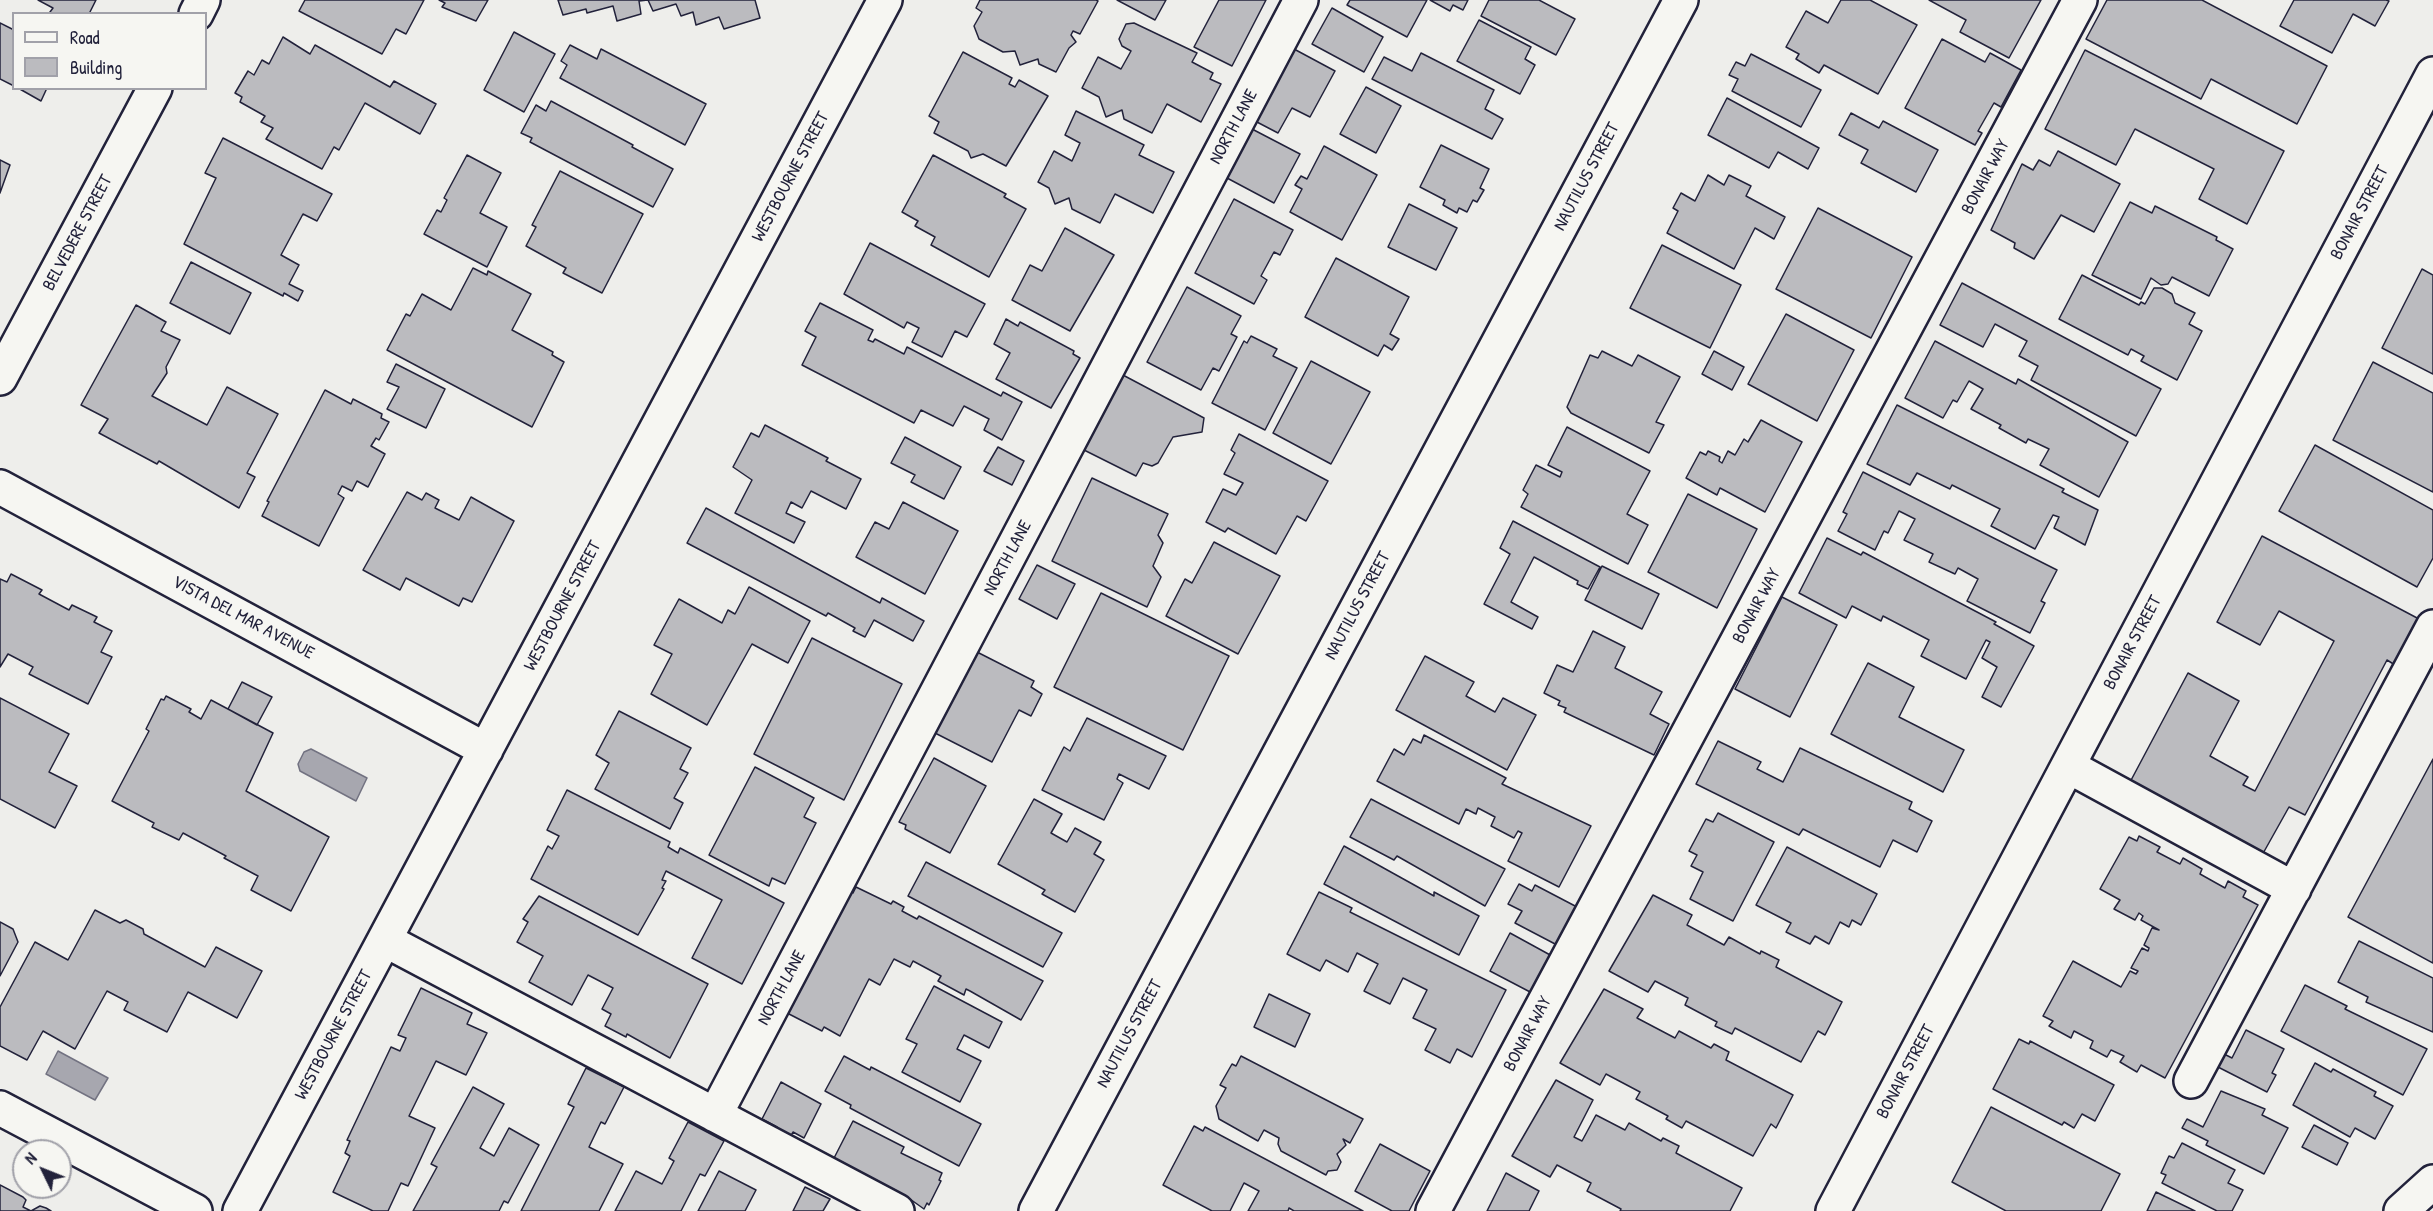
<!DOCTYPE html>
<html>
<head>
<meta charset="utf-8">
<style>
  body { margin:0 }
  #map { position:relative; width:2433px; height:1211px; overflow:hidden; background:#eeeeeb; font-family:"Patrick Hand",sans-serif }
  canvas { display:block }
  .legend { position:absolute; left:12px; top:12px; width:195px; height:78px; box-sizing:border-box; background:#f6f6f2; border:2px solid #a1a1a9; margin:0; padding:8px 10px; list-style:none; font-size:18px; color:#22223b }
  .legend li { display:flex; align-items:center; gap:12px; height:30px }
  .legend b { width:30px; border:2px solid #a1a1a9 }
  .north { position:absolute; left:12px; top:1139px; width:60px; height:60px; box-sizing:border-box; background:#f6f6f2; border:2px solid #a1a1a9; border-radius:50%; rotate:313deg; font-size:16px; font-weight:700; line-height:24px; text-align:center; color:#22223b }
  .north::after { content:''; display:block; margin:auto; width:21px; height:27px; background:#22223b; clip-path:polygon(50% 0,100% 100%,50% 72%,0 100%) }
</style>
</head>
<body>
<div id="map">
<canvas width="2433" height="1211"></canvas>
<ul class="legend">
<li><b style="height:8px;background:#f6f6f2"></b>Road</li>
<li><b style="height:16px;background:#bbbbbf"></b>Building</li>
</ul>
<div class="north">N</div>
</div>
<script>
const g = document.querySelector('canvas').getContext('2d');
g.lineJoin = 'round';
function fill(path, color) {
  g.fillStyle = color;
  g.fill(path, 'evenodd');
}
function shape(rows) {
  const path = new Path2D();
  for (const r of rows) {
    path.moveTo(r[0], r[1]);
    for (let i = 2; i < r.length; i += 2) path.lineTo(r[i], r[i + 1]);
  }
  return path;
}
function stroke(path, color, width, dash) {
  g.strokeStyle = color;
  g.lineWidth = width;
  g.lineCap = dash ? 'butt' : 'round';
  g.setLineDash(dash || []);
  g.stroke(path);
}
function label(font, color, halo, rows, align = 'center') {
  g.font = font + ' "Patrick Hand",sans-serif';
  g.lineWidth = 4.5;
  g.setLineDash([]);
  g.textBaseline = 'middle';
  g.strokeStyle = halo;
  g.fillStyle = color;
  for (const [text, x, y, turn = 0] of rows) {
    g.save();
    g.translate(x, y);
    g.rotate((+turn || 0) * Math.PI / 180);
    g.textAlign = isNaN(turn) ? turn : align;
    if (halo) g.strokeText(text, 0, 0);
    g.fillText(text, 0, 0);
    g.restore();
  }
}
const water = shape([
  [311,749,367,778,356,801,300,771,298,764,304,752,311,749],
  [58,1051,108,1078,95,1100,46,1074,58,1051]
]);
fill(water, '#a7a7af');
stroke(water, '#727281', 1.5);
const building = shape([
  [38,0,96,0,89,14,53,14,50,12,53,8,38,0],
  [305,0,424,0,406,34,396,29,382,54,299,11,305,0],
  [439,0,488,0,476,21,442,7,445,3,439,0],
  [558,0,755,0,760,18,724,29,719,17,696,25,693,12,681,16,676,4,653,11,648,0,639,1,641,14,617,21,613,6,587,13,586,9,563,15,558,0],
  [980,0,1096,0,1098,1,1080,34,1073,31,1071,35,1076,42,1069,48,1056,72,1039,64,1038,59,1020,65,1015,51,1003,52,979,39,974,26,982,12,976,8,980,0],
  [1117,0,1166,0,1155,20,1117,0],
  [1219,0,1266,0,1232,66,1194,47,1219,0],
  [1350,0,1427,0,1407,37,1347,5,1350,0],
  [1430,0,1468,0,1463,10,1453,5,1450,11,1430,0],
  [1489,0,1539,0,1575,19,1556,55,1481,16,1489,0],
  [1841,0,1870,0,1917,25,1878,94,1824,65,1819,73,1796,59,1799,54,1786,47,1806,11,1828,23,1841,0],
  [1929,0,2041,0,2009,58,1960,32,1966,20,1929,0],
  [2107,0,2202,0,2327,66,2297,124,2211,79,2201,99,2086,39,2107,0],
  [2294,0,2386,0,2389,1,2375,26,2353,14,2332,53,2280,26,2294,0],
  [1332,8,1383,37,1364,72,1312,44,1332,8],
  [1479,20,1531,47,1525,59,1535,65,1520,94,1457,61,1479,20],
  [0,23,14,30,14,86,0,79,0,23],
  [1134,23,1197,53,1192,62,1213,73,1210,79,1221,84,1201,122,1167,104,1152,133,1124,119,1122,110,1106,117,1099,97,1082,88,1098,57,1121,69,1131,51,1122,46,1119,39,1126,24,1134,23],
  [514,32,555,54,524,112,484,90,514,32],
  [283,37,310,54,315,45,390,87,394,81,436,104,420,134,365,103,339,150,334,147,322,169,266,139,273,128,261,122,265,116,240,102,242,97,235,93,248,71,254,75,262,60,269,64,283,37],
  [1942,39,1985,62,1990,53,2021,70,2001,107,1994,103,1978,131,1982,133,1975,145,1905,108,1942,39],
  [570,45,597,59,601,49,706,104,685,145,560,78,567,65,561,61,570,45],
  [1294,49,1335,71,1310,117,1292,108,1278,133,1255,121,1294,49],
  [2085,50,2284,151,2247,224,2199,199,2214,169,2135,129,2116,165,2045,129,2085,50],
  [963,52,1012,78,1009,84,1015,87,1019,80,1048,96,1006,166,983,154,971,158,968,151,934,133,939,122,929,116,963,52],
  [1421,53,1494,90,1485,109,1503,119,1492,139,1372,79,1384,57,1412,71,1421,53],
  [1751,54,1821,90,1801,127,1732,91,1738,79,1729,75,1736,62,1745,66,1751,54],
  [1366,87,1401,106,1376,153,1340,134,1366,87],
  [18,88,47,88,41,101,18,88],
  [1727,98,1819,148,1808,169,1778,152,1769,168,1708,135,1727,98],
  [551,101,633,145,632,147,673,169,653,207,530,142,532,138,521,133,536,105,546,111,551,101],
  [1076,111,1144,145,1139,155,1174,172,1153,213,1115,194,1100,223,1072,209,1069,198,1055,204,1049,188,1038,182,1054,151,1072,161,1080,143,1065,135,1076,111],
  [1851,113,1879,128,1883,121,1938,150,1916,192,1861,163,1868,150,1839,135,1851,113],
  [1252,129,1300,154,1274,203,1227,178,1252,129],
  [223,138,332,194,317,221,303,214,281,255,299,265,289,284,303,291,298,301,284,293,283,296,184,244,216,178,205,173,223,138],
  [1441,145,1489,169,1480,188,1484,190,1477,202,1473,200,1467,212,1459,208,1457,213,1443,205,1445,200,1420,187,1441,145],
  [1324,146,1377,175,1342,240,1290,212,1302,189,1295,185,1301,176,1307,179,1324,146],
  [2058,151,2120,184,2094,232,2061,215,2034,259,2014,248,2015,243,1991,230,2022,164,2033,170,2039,160,2050,166,2058,151],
  [467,155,501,173,480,213,507,227,487,267,424,234,437,210,441,212,447,200,444,198,467,155],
  [933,155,1006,194,1004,197,1026,209,989,277,931,245,935,237,915,226,918,221,902,212,933,155],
  [0,160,10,165,0,193,0,160],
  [560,171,643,214,602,293,563,273,566,268,526,246,536,227,532,225,560,171],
  [1708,175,1724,185,1729,175,1751,186,1746,196,1785,217,1774,239,1755,228,1734,269,1667,233,1678,211,1673,208,1681,193,1695,201,1708,175],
  [1234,199,1293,230,1280,255,1274,252,1261,276,1267,280,1254,304,1195,273,1234,199],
  [2130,202,2152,213,2155,206,2217,237,2216,240,2233,249,2209,296,2172,277,2168,284,2161,285,2151,278,2141,299,2092,275,2130,202],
  [1409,204,1457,228,1436,270,1388,247,1409,204],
  [1818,208,1912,257,1871,338,1776,289,1818,208],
  [1065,228,1114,255,1070,331,1012,300,1030,265,1042,271,1065,228],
  [870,243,985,304,967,337,955,331,942,357,912,342,919,328,907,322,904,328,844,294,870,243],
  [1662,245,1741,285,1710,348,1630,308,1662,245],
  [1336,258,1409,297,1390,334,1399,339,1392,350,1384,345,1378,356,1305,317,1336,258],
  [191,262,251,293,230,334,170,303,191,262],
  [473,268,487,275,488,271,531,294,512,330,553,352,552,355,564,362,532,427,387,350,406,314,410,316,422,294,451,310,473,268],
  [2422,269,2433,275,2433,374,2382,348,2422,269],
  [2082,275,2139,305,2141,302,2145,304,2154,288,2162,288,2172,294,2175,303,2195,313,2189,324,2202,331,2177,380,2141,361,2144,356,2131,349,2128,355,2059,319,2082,275],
  [1962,283,2161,389,2136,436,2031,380,2038,366,2019,356,2027,341,1995,324,1983,347,1940,325,1962,283],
  [1187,287,1241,316,1231,334,1237,337,1219,371,1213,368,1201,390,1147,362,1187,287],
  [820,303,873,330,868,340,873,342,875,339,904,354,907,347,1001,396,1003,392,1022,402,1002,440,984,430,989,419,964,406,953,426,921,410,914,423,802,365,816,337,805,331,820,303],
  [136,305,166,322,161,331,180,340,166,367,167,373,152,396,207,425,227,387,278,414,247,473,255,477,239,508,159,461,157,464,99,433,108,419,81,405,136,305],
  [1786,314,1854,350,1817,421,1748,384,1786,314],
  [1006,319,1018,326,1020,322,1074,351,1073,354,1080,358,1051,408,996,379,1010,353,994,344,1006,319],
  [1251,336,1277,349,1273,356,1297,368,1265,430,1212,403,1244,341,1247,343,1251,336],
  [1935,341,2016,384,2018,379,2128,442,2099,497,2040,465,2049,449,2028,439,2026,443,1999,428,2001,425,1971,409,1983,389,1969,381,1957,402,1953,400,1943,418,1905,398,1935,341],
  [1602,351,1632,366,1638,355,1680,377,1656,422,1664,425,1649,453,1571,413,1567,407,1590,355,1598,358,1602,351],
  [1714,351,1744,367,1732,390,1702,374,1714,351],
  [1311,361,1370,392,1331,464,1273,433,1311,361],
  [2373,362,2433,393,2433,492,2333,440,2373,362],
  [396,364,445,389,426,428,387,409,399,387,387,382,396,364],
  [1121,374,1204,418,1202,432,1173,437,1158,463,1152,466,1143,463,1136,476,1082,449,1121,374],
  [325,390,351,404,353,399,382,414,381,418,389,422,379,440,376,438,371,446,385,454,368,487,357,481,352,491,342,486,338,494,344,498,319,546,262,516,269,502,267,501,325,390],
  [1897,405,2064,489,2062,492,2098,510,2085,545,2054,528,2059,517,2053,515,2035,549,1991,526,2000,509,1952,485,1950,489,1917,473,1910,485,1867,464,1897,405],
  [1761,420,1802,442,1765,512,1720,488,1717,495,1686,478,1700,452,1706,455,1708,451,1720,457,1719,461,1722,463,1728,451,1735,455,1744,439,1748,442,1761,420],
  [765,425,828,458,826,461,861,479,846,509,811,491,802,508,791,502,786,513,805,522,794,543,735,513,752,480,733,467,751,433,759,437,765,425],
  [1567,427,1650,471,1627,514,1648,525,1628,564,1521,507,1528,494,1523,490,1536,465,1560,477,1562,472,1548,465,1567,427],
  [1239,434,1328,481,1306,521,1297,516,1276,554,1228,528,1225,532,1206,522,1223,489,1236,495,1243,483,1224,474,1235,453,1231,450,1239,434],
  [905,437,961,467,944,499,911,482,915,475,891,463,905,437],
  [2315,445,2433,510,2433,558,2417,587,2279,511,2315,445],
  [998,447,1024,461,1012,485,984,471,998,447],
  [1863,472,2057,570,2041,601,2045,603,2030,633,1967,601,1978,579,1958,568,1955,574,1929,562,1933,554,1904,540,1915,519,1899,511,1888,533,1884,531,1875,550,1838,531,1847,514,1843,512,1863,472],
  [1092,478,1168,514,1158,535,1163,543,1153,566,1161,577,1147,607,1052,561,1092,478],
  [407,492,422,500,426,493,439,500,435,508,459,520,471,497,514,521,472,602,463,598,459,606,406,578,400,590,363,570,407,492],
  [1688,494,1757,529,1717,608,1648,572,1688,494],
  [903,502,958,531,925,594,856,557,875,522,889,529,903,502],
  [706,508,880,603,882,598,924,621,913,641,874,620,865,637,853,631,855,628,828,613,826,616,687,543,706,508],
  [1513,521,1600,567,1588,589,1577,584,1578,581,1534,557,1511,602,1538,617,1532,629,1484,604,1510,554,1500,548,1513,521],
  [2262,536,2419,619,2395,665,2387,660,2305,815,2289,807,2261,857,2129,784,2188,673,2239,701,2210,756,2248,777,2243,785,2255,791,2334,641,2279,611,2260,645,2217,622,2262,536],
  [1827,538,1861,555,1863,552,1996,622,1994,624,2034,646,2001,707,1982,697,1997,667,1982,658,1990,642,1986,640,1966,679,1921,656,1929,640,1883,616,1881,621,1852,606,1846,618,1799,593,1827,538],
  [1214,542,1280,576,1238,654,1166,616,1185,579,1192,583,1214,542],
  [1037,565,1075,584,1057,619,1019,599,1037,565],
  [1602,566,1659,594,1642,629,1585,600,1602,566],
  [11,574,42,590,39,594,69,610,72,605,97,617,94,622,112,631,101,652,112,657,88,704,29,674,33,667,8,654,0,667,0,579,7,582,11,574],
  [749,587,810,621,788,663,752,644,707,725,651,694,672,654,654,645,679,599,722,623,728,610,735,614,749,587],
  [1101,593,1229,656,1183,750,1054,687,1101,593],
  [1782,597,1837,625,1790,717,1735,689,1782,597],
  [1593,631,1625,647,1615,668,1662,692,1650,714,1669,724,1654,755,1564,712,1566,708,1558,705,1560,701,1544,693,1557,665,1573,672,1593,631],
  [812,638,902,684,844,800,754,754,812,638],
  [977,652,1034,681,1031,687,1042,694,1031,716,1019,710,992,762,935,733,977,652],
  [1425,656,1474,682,1466,696,1495,712,1503,698,1536,715,1507,770,1396,710,1425,656],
  [1868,663,1914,687,1899,717,1964,750,1943,792,1831,734,1868,663],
  [242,682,272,697,257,725,228,709,242,682],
  [166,696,191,709,189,712,201,719,211,700,273,733,246,791,329,837,291,911,251,890,258,876,224,858,226,856,183,833,179,840,152,827,154,823,112,801,149,731,146,729,161,699,164,700,166,696],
  [0,698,69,734,49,772,77,786,55,828,0,799,0,698],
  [619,711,691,748,680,769,688,773,674,798,683,803,670,829,595,789,609,763,596,755,619,711],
  [1087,718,1166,756,1149,789,1119,774,1117,779,1123,783,1104,820,1042,790,1064,747,1070,751,1087,718],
  [1424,735,1506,778,1502,784,1591,826,1559,887,1508,861,1522,833,1518,831,1514,838,1491,826,1495,817,1478,808,1476,814,1466,809,1459,824,1377,781,1394,749,1404,755,1413,739,1421,743,1424,735],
  [1718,741,1761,762,1757,769,1783,782,1800,748,1912,802,1909,809,1932,821,1917,852,1893,840,1880,867,1803,829,1799,835,1696,784,1718,741],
  [934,758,986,786,950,853,905,829,906,825,899,822,934,758],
  [2433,759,2433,963,2348,917,2433,759],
  [755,767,814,798,804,817,816,823,785,884,772,878,769,886,709,855,755,767],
  [567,790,670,842,668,847,678,853,680,848,784,903,742,984,692,958,722,900,666,871,662,880,666,881,662,888,664,889,638,935,531,879,548,846,552,849,559,836,547,830,567,790],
  [1034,799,1062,814,1051,833,1067,842,1075,828,1101,842,1094,854,1104,860,1075,912,1042,894,1045,890,998,864,1034,799],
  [1371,799,1505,869,1485,906,1397,856,1394,860,1350,837,1371,799],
  [1718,813,1774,842,1733,921,1690,899,1703,872,1691,866,1697,855,1689,851,1706,819,1713,822,1718,813],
  [2139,836,2160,847,2157,852,2180,864,2183,858,2202,869,2200,874,2225,888,2228,881,2246,891,2243,897,2258,905,2165,1078,2141,1065,2137,1072,2120,1062,2124,1056,2111,1050,2107,1057,2090,1048,2093,1041,2074,1031,2071,1038,2049,1026,2053,1021,2043,1016,2073,961,2121,987,2130,971,2136,974,2138,971,2131,968,2142,948,2148,951,2149,948,2144,945,2152,928,2159,930,2141,920,2143,916,2139,913,2135,920,2114,909,2120,900,2100,889,2129,837,2137,841,2139,836],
  [1344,846,1434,896,1434,892,1479,916,1459,955,1324,884,1344,846],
  [1787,847,1877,894,1861,925,1852,920,1849,927,1840,922,1829,944,1815,936,1810,944,1786,932,1791,923,1756,905,1787,847],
  [926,862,1062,933,1043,967,908,896,926,862],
  [1519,884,1532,891,1535,885,1577,907,1557,945,1515,923,1522,911,1508,904,1519,884],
  [856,887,891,904,893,901,904,907,902,911,917,919,919,916,1043,981,1021,1020,970,991,966,989,964,995,938,981,941,976,913,961,910,967,894,959,880,985,869,979,840,1036,824,1027,822,1031,789,1014,786,1005,847,889,853,893,856,887],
  [1319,892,1352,908,1350,912,1506,990,1472,1057,1457,1049,1450,1063,1425,1050,1436,1029,1413,1018,1427,990,1403,978,1390,1004,1364,991,1378,964,1357,953,1348,972,1326,960,1320,971,1287,954,1319,892],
  [1653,895,1692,915,1687,925,1724,945,1729,937,1760,954,1761,951,1779,960,1776,967,1842,1002,1825,1035,1818,1031,1801,1062,1735,1028,1732,1034,1715,1026,1717,1022,1685,1005,1688,998,1655,981,1648,992,1609,971,1653,895],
  [539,896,708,984,670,1058,627,1034,626,1037,605,1026,611,1014,602,1009,613,988,588,975,572,1005,529,982,543,956,517,942,528,922,523,919,539,896],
  [95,910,120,923,126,920,143,929,144,934,205,967,216,947,262,971,237,1018,188,992,167,1032,124,1010,128,1002,107,991,75,1049,43,1031,27,1060,0,1046,0,1007,35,942,68,960,95,910],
  [0,922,13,929,18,942,0,976,0,922],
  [1510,933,1552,956,1532,993,1490,971,1510,933],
  [2359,941,2433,978,2433,1032,2366,1002,2368,997,2338,982,2359,941],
  [2305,985,2347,1006,2345,1009,2427,1049,2403,1095,2281,1031,2305,985],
  [934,986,1002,1022,989,1048,964,1035,957,1049,981,1061,960,1102,902,1072,917,1044,906,1039,934,986],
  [421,988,472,1013,467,1024,487,1033,466,1075,436,1061,409,1116,435,1128,408,1186,401,1183,388,1211,373,1211,333,1192,350,1156,345,1153,350,1141,347,1140,391,1047,400,1051,406,1038,398,1035,421,988],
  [1604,989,1643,1009,1637,1018,1675,1038,1679,1031,1711,1048,1714,1044,1729,1052,1726,1060,1793,1095,1776,1128,1771,1124,1753,1156,1686,1121,1682,1128,1666,1119,1668,1116,1636,1099,1640,1092,1606,1074,1600,1085,1560,1063,1604,989],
  [1269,994,1310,1014,1295,1047,1254,1027,1269,994],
  [2246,1030,2284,1049,2272,1073,2276,1075,2267,1092,2216,1066,2222,1053,2232,1058,2246,1030],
  [2019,1039,2029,1044,2030,1041,2114,1085,2095,1121,2082,1114,2074,1128,2064,1122,2062,1125,1993,1089,2019,1039],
  [844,1056,870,1070,871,1067,981,1124,959,1166,850,1108,851,1105,825,1091,844,1056],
  [1241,1056,1363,1119,1350,1143,1343,1139,1346,1145,1337,1154,1341,1162,1337,1170,1328,1171,1326,1175,1281,1151,1278,1144,1279,1138,1264,1130,1258,1141,1219,1119,1216,1106,1226,1088,1220,1085,1232,1064,1236,1066,1241,1056],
  [2315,1063,2331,1072,2333,1069,2376,1092,2374,1096,2393,1106,2375,1139,2355,1128,2350,1137,2293,1105,2315,1063],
  [586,1068,624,1087,605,1124,601,1122,589,1147,623,1164,599,1211,521,1211,574,1107,568,1104,586,1068],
  [1556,1080,1593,1100,1574,1137,1582,1141,1596,1115,1625,1130,1629,1123,1661,1141,1663,1138,1679,1146,1676,1153,1742,1188,1730,1211,1620,1211,1621,1209,1587,1191,1591,1183,1557,1165,1550,1177,1512,1156,1556,1080],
  [781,1082,821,1104,804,1138,793,1132,789,1139,775,1132,777,1127,762,1119,781,1082],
  [473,1087,504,1104,480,1148,494,1156,509,1128,539,1145,508,1203,504,1201,499,1211,413,1211,437,1167,431,1164,473,1087],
  [2221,1091,2265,1109,2262,1115,2288,1128,2264,1174,2206,1145,2208,1141,2182,1128,2187,1119,2203,1127,2221,1091],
  [1991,1107,2120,1174,2101,1211,2006,1211,1952,1182,1991,1107],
  [853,1121,904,1147,901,1153,942,1173,939,1180,941,1181,929,1205,927,1203,924,1209,910,1199,909,1201,832,1162,853,1121],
  [688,1122,724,1141,705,1176,700,1174,681,1211,615,1211,636,1171,662,1184,674,1161,669,1158,688,1122],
  [2314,1125,2348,1143,2337,1165,2302,1147,2314,1125],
  [1194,1126,1203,1131,1205,1127,1363,1211,1294,1211,1289,1208,1288,1211,1248,1211,1259,1191,1244,1183,1230,1211,1212,1211,1163,1185,1194,1126],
  [2182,1143,2235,1170,2228,1183,2243,1190,2232,1211,2217,1211,2162,1183,2166,1175,2161,1173,2169,1156,2174,1158,2182,1143],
  [1380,1144,1430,1171,1409,1211,1392,1211,1355,1191,1380,1144],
  [719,1171,756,1190,745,1211,698,1211,719,1171],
  [1506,1173,1539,1191,1529,1211,1487,1211,1506,1173],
  [0,1185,23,1197,26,1200,23,1207,31,1211,0,1211,0,1185],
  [805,1187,830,1199,823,1211,793,1211,805,1187],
  [2156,1192,2195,1211,2147,1211,2156,1192],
  [40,1206,46,1208,51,1211,31,1211,40,1206]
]);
fill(building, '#bbbbbf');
stroke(building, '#22223b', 1.5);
const minor = shape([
  [196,14,203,0],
  [0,378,155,88],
  [0,487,486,750],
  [2068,766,2294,889],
  [385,940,897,1211],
  [2191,1081,2433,627],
  [0,1108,195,1211],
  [715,1115,1301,0],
  [240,1211,885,0],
  [1036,1211,1681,0],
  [1433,1211,2080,0],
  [1833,1211,2433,74],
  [2401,1211,2433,1182]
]);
stroke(minor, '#22223b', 38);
stroke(minor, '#f6f6f2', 33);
label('18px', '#22223b', '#f6f6f2', [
  ["NORTH LANE",1234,127,-62],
  ["WESTBOURNE STREET",791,177,-62],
  ["NAUTILUS STREET",1587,177,-62],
  ["BONAIR WAY",1986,177,-62],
  ["BONAIR STREET",2360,213,-62],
  ["BELVEDERE STREET",78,233,-62],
  ["NORTH LANE",1008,558,-62],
  ["WESTBOURNE STREET",563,606,-62],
  ["NAUTILUS STREET",1358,606,-62],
  ["BONAIR WAY",1757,606,-62],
  ["VISTA DEL MAR AVENUE",243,618,28],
  ["BONAIR STREET",2133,643,-62],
  ["NORTH LANE",782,988,-62],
  ["NAUTILUS STREET",1130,1034,-62],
  ["BONAIR WAY",1528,1034,-62],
  ["WESTBOURNE STREET",334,1035,-62],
  ["BONAIR STREET",1906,1072,-62]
]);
</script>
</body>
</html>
